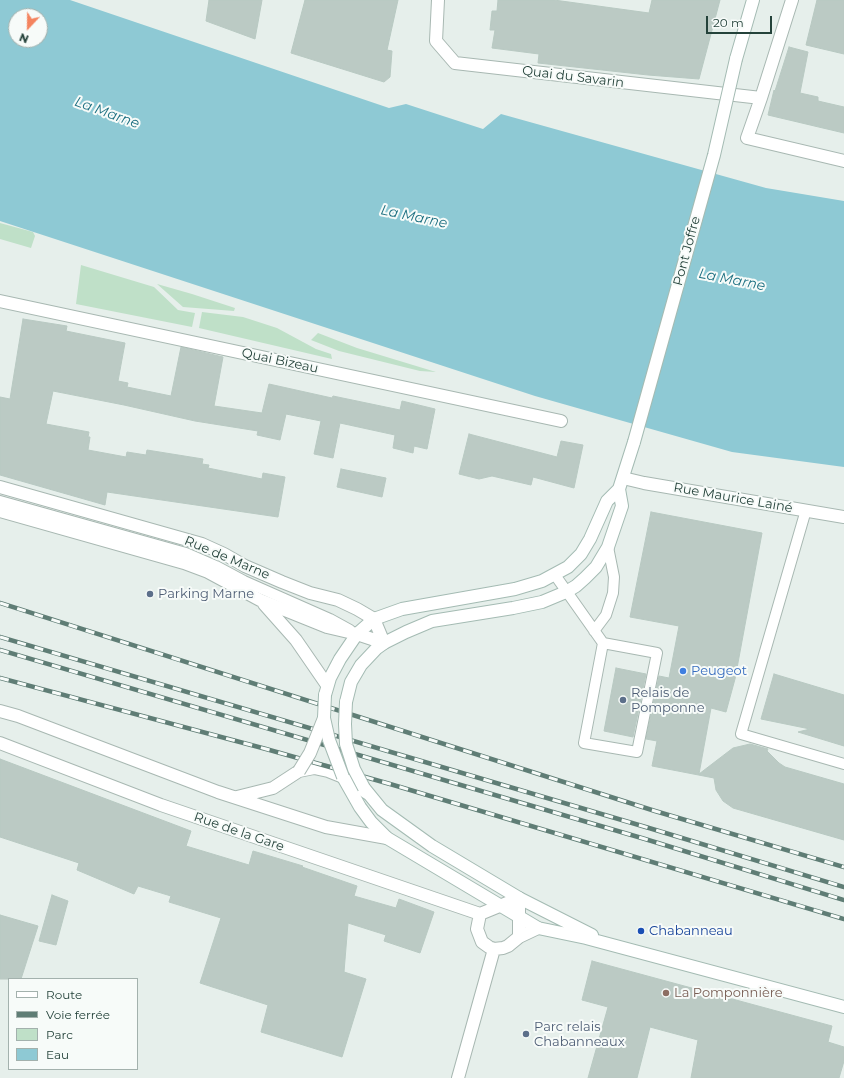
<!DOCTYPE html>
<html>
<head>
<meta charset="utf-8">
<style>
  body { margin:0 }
  #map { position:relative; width:844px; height:1078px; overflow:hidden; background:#e6efeb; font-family:Montserrat,sans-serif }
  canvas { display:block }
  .legend { position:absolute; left:8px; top:978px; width:130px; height:92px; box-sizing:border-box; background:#f7fbf9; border:1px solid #a3b1ad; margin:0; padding:5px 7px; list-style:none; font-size:12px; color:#24423a }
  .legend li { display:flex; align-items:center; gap:8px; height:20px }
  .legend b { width:20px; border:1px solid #a3b1ad }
  .north { position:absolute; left:8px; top:8px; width:40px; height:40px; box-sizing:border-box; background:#f7fbf9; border:1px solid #a3b1ad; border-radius:50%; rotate:202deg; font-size:11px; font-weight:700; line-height:16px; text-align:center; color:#24423a }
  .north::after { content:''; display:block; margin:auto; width:14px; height:18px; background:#f4845f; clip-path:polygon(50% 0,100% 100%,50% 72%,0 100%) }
  .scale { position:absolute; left:706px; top:16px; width:66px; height:18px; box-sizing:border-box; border:2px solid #24423a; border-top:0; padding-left:5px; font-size:12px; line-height:14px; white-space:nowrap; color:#24423a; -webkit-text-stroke:3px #f7fbf9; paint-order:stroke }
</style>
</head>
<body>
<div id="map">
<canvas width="844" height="1078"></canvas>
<ul class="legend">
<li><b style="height:5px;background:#fff"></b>Route</li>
<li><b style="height:5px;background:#5f7d75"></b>Voie ferrée</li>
<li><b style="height:11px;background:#bfe0c8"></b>Parc</li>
<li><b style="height:11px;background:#8ec9d4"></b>Eau</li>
</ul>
<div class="north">N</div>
<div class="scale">20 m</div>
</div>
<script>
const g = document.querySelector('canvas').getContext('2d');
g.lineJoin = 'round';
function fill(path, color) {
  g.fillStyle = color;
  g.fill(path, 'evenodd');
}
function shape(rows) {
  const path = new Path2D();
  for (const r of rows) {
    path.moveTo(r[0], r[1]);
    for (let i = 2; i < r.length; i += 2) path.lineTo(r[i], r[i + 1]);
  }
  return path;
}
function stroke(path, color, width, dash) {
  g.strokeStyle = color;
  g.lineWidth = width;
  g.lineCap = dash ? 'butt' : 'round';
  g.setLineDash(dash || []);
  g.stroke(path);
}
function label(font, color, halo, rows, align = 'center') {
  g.font = font + ' Montserrat,sans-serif';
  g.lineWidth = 4;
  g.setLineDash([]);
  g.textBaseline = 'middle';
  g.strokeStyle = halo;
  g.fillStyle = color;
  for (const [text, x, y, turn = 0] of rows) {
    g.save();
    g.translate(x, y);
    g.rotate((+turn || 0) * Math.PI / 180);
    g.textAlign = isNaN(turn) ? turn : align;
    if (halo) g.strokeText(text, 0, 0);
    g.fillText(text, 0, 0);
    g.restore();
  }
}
fill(shape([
  [0,223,33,232,35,236,31,248,0,239],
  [81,265,154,287,178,310,195,313,192,327,76,304],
  [157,284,192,294,235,308,234,311,183,307],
  [202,312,243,317,277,328,316,349,331,354,332,359,199,328],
  [318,333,357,348,436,372,420,371,339,351,311,340]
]), '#bfe0c8');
fill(shape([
  [0,0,70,0,389,108,406,104,483,129,501,114,766,188,844,201,844,467,732,452,535,396,0,221],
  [16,16,40,16,40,40,16,40]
]), '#8ec9d4');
const building = shape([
  [209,0,262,0,255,39,206,21,209,0],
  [305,0,398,0,387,50,392,51,390,77,384,82,291,53,305,0],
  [498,0,554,0,649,13,652,0,720,0,699,79,648,75,538,63,539,54,492,48,495,30,490,30,492,11,497,11,498,0],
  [817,0,844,0,844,54,806,45,817,0],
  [789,47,808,52,800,93,818,97,818,101,844,107,844,133,768,115,774,90,775,91,789,47],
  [23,319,67,326,66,331,125,343,118,381,128,383,127,387,171,396,181,347,223,357,214,406,262,413,269,384,332,398,333,396,400,410,402,401,435,409,427,449,414,446,413,453,393,448,395,435,340,423,333,458,314,454,321,421,286,414,280,440,257,435,258,431,195,421,124,405,53,391,46,424,89,432,88,437,90,437,88,450,126,457,127,452,146,455,147,450,203,459,202,464,209,465,208,468,262,479,263,473,285,477,278,517,107,492,105,505,0,475,0,397,10,399,23,319],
  [469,434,557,457,561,441,583,445,574,488,533,477,531,485,492,476,479,479,459,474,469,434],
  [341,469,386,478,382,497,337,487,341,469],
  [651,512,762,533,735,679,726,712,711,708,699,774,733,748,750,744,768,749,767,751,779,763,785,767,844,784,844,840,733,808,723,801,716,790,714,778,652,766,657,741,646,739,659,676,669,678,679,626,630,617,651,512],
  [616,668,646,674,633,737,604,731,616,668],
  [774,674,844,695,844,746,798,732,810,729,761,719,774,674],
  [0,759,191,831,186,846,249,865,253,851,303,866,302,867,357,886,354,896,396,908,399,899,434,912,420,953,384,941,386,935,348,923,344,972,366,979,342,1057,261,1032,268,1005,200,983,221,918,169,902,171,896,138,886,134,894,77,870,79,863,0,837,0,759],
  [52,895,68,901,56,945,39,941,52,895],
  [0,915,38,926,21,979,0,979,0,915],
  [592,961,832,1026,828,1042,844,1047,844,1061,839,1078,691,1078,698,1040,650,1027,637,1078,588,1078,608,1007,582,1000,592,961]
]);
fill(building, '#bbcac4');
stroke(building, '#b8c9c2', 1);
const service = shape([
  [0,501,186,553,216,566,244,581,330,619,350,630],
  [806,510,741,734,844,764],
  [555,575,603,643,657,653,637,752,584,743,603,643],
  [594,631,606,615,613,593,614,577,608,547]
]);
const minor = shape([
  [438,0,436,41,455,63,761,98],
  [792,0,761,98,747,138,844,161],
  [0,301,561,421],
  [623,478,644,483,844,517],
  [0,487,202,544,224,554,245,566,282,582,310,593,338,600,357,609,374,619,384,643],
  [0,511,184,563,208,572,260,600,327,627,357,634,384,643],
  [264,604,296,640,327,685],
  [0,743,161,805,480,914],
  [480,914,477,929,482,942,489,947,494,949,503,948,508,946,519,937,538,928],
  [480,914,519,898,519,937],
  [458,1078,494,949]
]);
const tertiary = shape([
  [0,711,18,716,218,792,326,827,387,838],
  [237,797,273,788,299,771,314,768,328,771,343,777,367,793]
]);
const secondary = shape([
  [736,59,753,0],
  [325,695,330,678,340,659,357,634,374,619,402,609,515,589,542,581,568,567,581,554,590,539,607,501,619,489],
  [346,702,351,682,361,665,377,648,384,643,406,632,432,621,513,608,542,602,566,592,576,586,585,578,596,567,608,547,622,506,619,489,634,442],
  [343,777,360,807,371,822,387,838,538,928,586,938,844,1007],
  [364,788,382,810,432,846,519,898,592,935]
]);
stroke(service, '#a8b8b2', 12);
stroke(minor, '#a8b8b2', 14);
stroke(tertiary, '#a8b8b2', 14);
stroke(secondary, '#a4bbb3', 14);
stroke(service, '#fff', 10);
stroke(minor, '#fff', 12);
stroke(tertiary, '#fff', 12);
stroke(secondary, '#fff', 12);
const rail = shape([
  [0,603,655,811,844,867],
  [0,637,649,828,844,887],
  [0,650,645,839,844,900],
  [0,678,266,749,390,784,844,919]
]);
stroke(rail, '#5f7d75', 4.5);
stroke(rail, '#f7fbf9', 3, [9]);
const tertiaryBridge = shape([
  [299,771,310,753,324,718]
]);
const secondaryBridge = shape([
  [634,442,714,155,736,59],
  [325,695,324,718,329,740,343,777],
  [346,702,345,724,346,744,354,769,364,788]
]);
stroke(tertiaryBridge, '#a8b8b2', 14, []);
stroke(secondaryBridge, '#a4bbb3', 14, []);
stroke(tertiaryBridge, '#fff', 12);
stroke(secondaryBridge, '#fff', 12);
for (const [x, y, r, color] of [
  [150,594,4,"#5c6f8a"],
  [683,671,4,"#3f7fe0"],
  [623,700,4,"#5c6f8a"],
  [641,931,4,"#1a4fb4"],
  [666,993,4,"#8d6e63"],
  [526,1034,4,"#5c6f8a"]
]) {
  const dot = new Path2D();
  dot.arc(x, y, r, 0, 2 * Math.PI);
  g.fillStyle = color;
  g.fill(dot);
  stroke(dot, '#f7fbf9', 1.5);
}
label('13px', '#24423a', '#f7fbf9', [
  ["Quai du Savarin",573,77,7],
  ["Pont Joffre",687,251,-75],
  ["Quai Bizeau",280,361,12],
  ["Rue Maurice Lainé",733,498,10],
  ["Rue de Marne",227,558,23],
  ["Rue de la Gare",239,832,19]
]);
label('13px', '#4e5e75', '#f7fbf9', [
  ["Parking Marne",158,594],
  ["Relais de",631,693],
  ["Pomponne",631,708],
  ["Parc relais",534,1027],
  ["Chabanneaux",534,1042]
], 'left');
label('13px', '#366cbe', '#f7fbf9', [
  ["Peugeot",691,671]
], 'left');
label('13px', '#164399', '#f7fbf9', [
  ["Chabanneau",649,931]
], 'left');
label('13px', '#785e54', '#f7fbf9', [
  ["La Pomponnière",674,993]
], 'left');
label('italic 14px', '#1c6f80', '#f7fbf9', [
  ["La Marne",107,113,20],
  ["La Marne",414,217,12],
  ["La Marne",732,280,11]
]);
</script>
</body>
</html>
